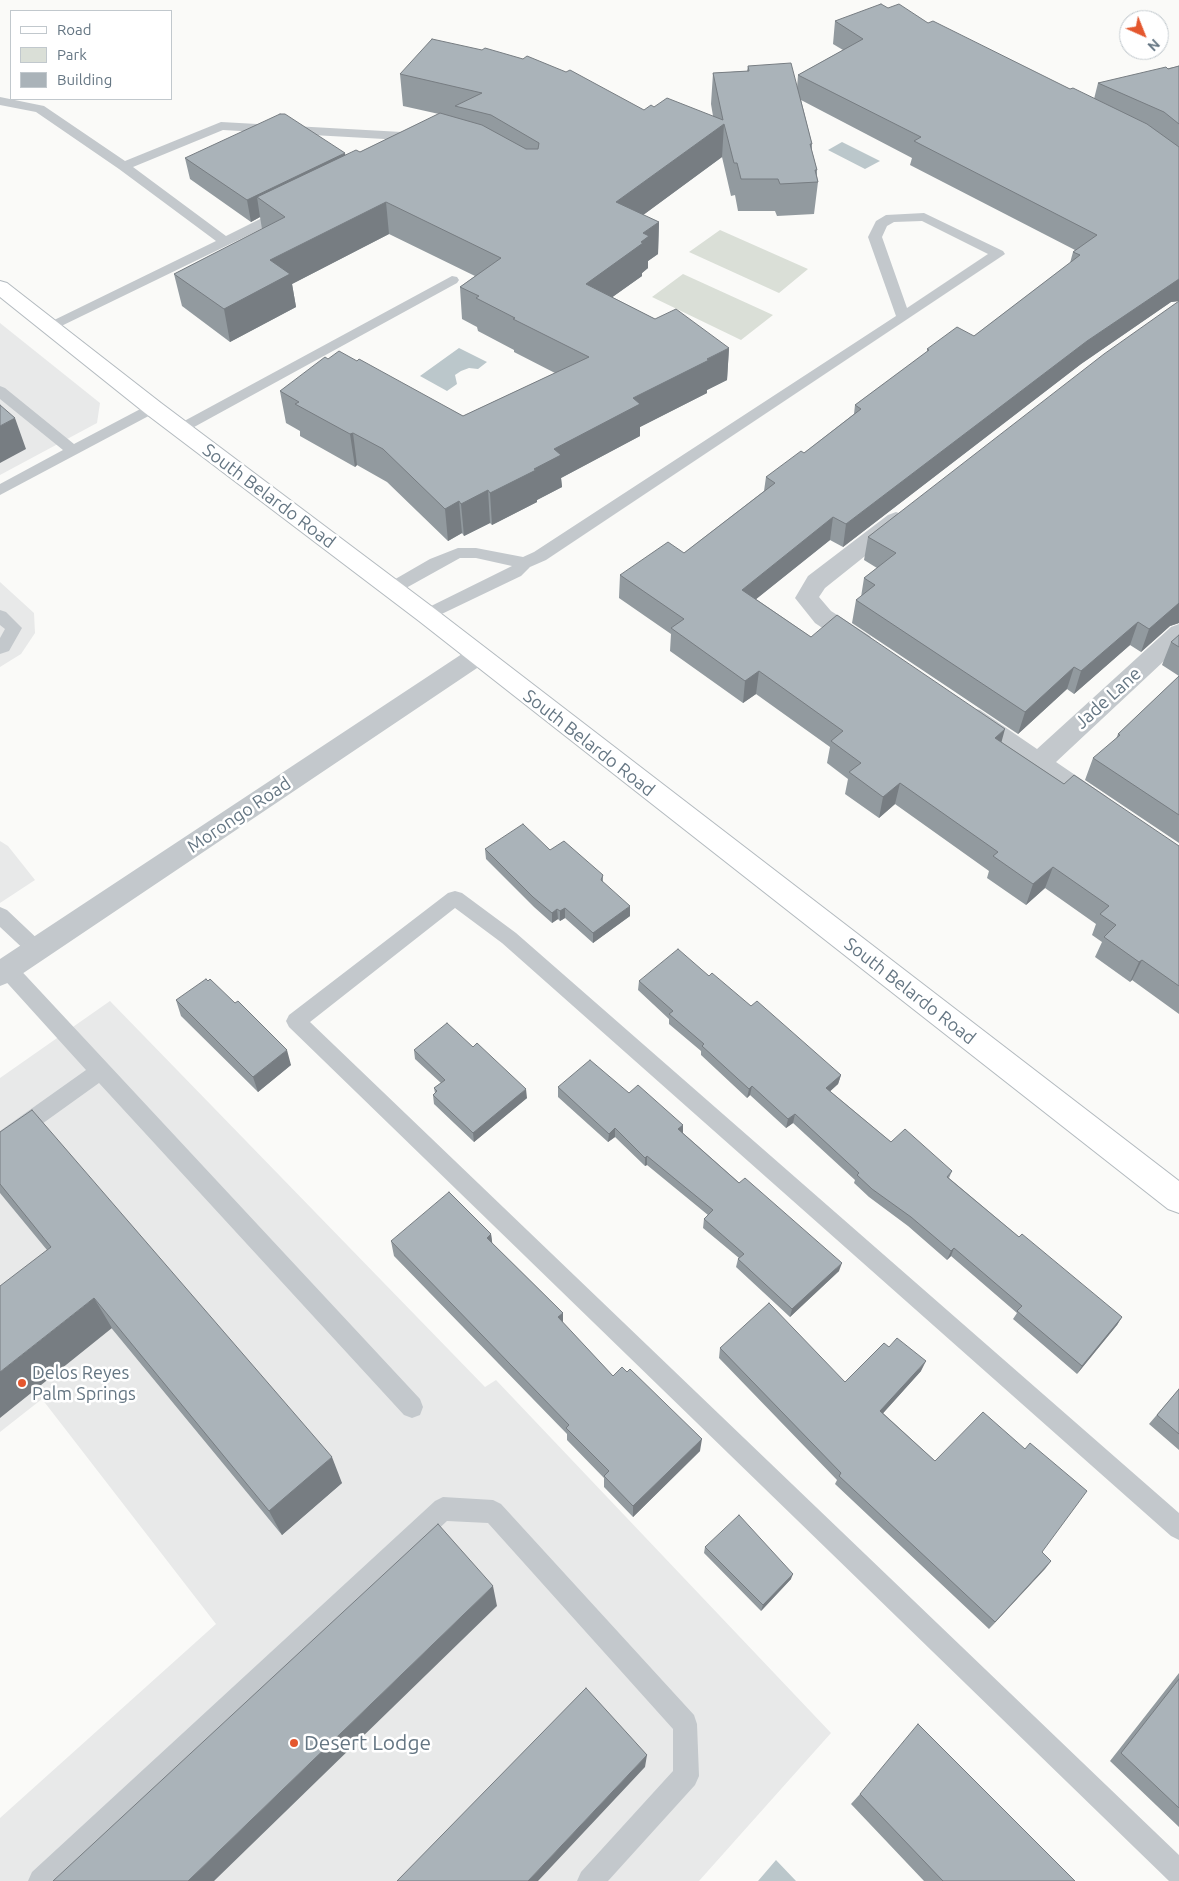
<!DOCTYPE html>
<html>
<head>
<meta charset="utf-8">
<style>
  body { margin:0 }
  #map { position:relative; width:1179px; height:1881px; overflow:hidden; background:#fafaf8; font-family:Ubuntu,sans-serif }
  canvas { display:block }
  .legend { position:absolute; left:10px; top:10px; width:162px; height:90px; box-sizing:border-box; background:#fff; border:1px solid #c1c8cd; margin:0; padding:6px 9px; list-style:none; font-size:15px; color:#657683 }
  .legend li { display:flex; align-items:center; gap:10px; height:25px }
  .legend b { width:25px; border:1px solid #c1c8cd }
  .north { position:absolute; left:1119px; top:10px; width:50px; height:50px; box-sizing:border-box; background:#fff; border:1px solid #c1c8cd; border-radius:50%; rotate:136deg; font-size:14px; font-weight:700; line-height:20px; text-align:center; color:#657683 }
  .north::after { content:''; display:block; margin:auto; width:18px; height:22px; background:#e4572e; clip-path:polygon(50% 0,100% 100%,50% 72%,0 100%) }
</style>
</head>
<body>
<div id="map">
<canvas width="1179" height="1881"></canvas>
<ul class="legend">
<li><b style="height:6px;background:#fff"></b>Road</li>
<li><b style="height:14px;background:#dadfd7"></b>Park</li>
<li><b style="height:14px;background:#aab3b9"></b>Building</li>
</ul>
<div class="north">N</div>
</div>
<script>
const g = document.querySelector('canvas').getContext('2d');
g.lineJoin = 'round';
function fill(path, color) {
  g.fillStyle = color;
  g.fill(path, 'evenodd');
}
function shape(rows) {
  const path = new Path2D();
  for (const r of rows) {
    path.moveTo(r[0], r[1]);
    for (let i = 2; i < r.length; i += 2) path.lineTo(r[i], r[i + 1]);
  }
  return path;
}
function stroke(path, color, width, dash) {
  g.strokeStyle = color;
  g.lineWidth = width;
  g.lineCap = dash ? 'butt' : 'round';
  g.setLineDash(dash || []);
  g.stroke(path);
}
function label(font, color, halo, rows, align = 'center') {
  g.font = font + ' Ubuntu,sans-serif';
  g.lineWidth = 5;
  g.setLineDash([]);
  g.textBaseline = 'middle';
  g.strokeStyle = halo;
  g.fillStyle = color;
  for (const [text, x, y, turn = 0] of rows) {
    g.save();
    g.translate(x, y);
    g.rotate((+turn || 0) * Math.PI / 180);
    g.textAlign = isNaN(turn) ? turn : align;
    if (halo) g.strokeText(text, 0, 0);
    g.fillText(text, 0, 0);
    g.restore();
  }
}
fill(shape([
  [0,323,100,403,97,423,0,475],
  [0,582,34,613,35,633,21,654,0,667],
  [0,841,8,846,35,880,0,903],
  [110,1001,485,1387,496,1380,831,1733,699,1881,0,1881,0,1818,216,1624,42,1399,0,1432,0,1078]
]), '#e8e9e9');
fill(shape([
  [720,230,808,269,779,293,689,252],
  [683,274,773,315,741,340,652,297]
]), '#dadfd7');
fill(shape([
  [842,142,880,161,865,169,828,150],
  [459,348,487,362,478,369,469,368,461,371,455,375,457,384,447,391,420,376],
  [776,1860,796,1881,758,1881]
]), '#bbc7cb');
const secondary = shape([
  [0,281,7,283,161,403,435,609,1179,1181,1179,1213,1168,1209,419,621,145,413,0,297,0,281]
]);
stroke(secondary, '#b3babf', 2);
fill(shape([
  [0,97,44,106,125,161,221,122,420,133,426,137,420,141,223,130,133,167,226,236,278,210,283,209,290,213,288,216,51,331,46,330,44,327,46,324,216,241,119,169,36,112,0,105,0,97],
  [924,213,1003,251,1005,254,546,560,530,567,521,576,427,621,421,619,419,615,421,611,512,566,476,558,460,558,397,593,391,595,385,593,383,589,385,585,430,559,458,548,476,548,523,557,534,552,896,316,868,237,876,221,886,215,924,213],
  [922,221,988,254,907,308,882,237,887,226,894,222,922,221],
  [452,276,457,277,459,280,457,283,185,432,175,432,173,429,175,426,452,276],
  [0,386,5,388,74,444,148,405,158,405,160,408,158,411,0,495,0,484,63,450,0,399,0,386],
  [0,610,6,612,22,628,9,651,0,654,0,638,5,629,0,625,0,610],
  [455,891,462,893,516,933,1179,1513,1179,1540,1171,1536,502,943,455,908,310,1022,1179,1855,1179,1881,1169,1881,289,1027,286,1021,289,1015,448,893,455,891],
  [0,907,7,910,44,945,46,950,44,955,37,958,30,955,0,927,0,907],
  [7,961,14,963,420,1399,423,1407,420,1415,412,1418,404,1415,99,1083,7,1149,0,1152,0,1131,86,1070,0,975,0,964,7,961],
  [443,1497,493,1500,501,1504,694,1715,697,1724,699,1776,695,1785,608,1881,577,1881,581,1872,673,1771,673,1729,488,1523,447,1521,60,1881,28,1881,32,1872,435,1501,443,1497]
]), '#c3c8cc');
fill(shape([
  [896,512,904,515,907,520,904,525,825,588,819,597,831,611,870,636,873,642,870,648,861,651,852,648,815,623,795,598,808,576,888,515,896,512],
  [1179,624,1179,647,1056,762,1106,796,1110,803,1106,810,1097,813,1088,810,962,724,959,717,962,710,971,708,980,710,1037,749,1171,627,1179,624],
  [477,647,486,650,489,656,486,662,10,982,0,986,0,959,468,650,477,647]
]), '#c3c8cc');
fill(secondary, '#fff');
fill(shape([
  [888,8,928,23,1070,89,1094,99,1098,83,1179,66,1179,301,1171,302,1081,364,843,547,830,540,756,599,811,637,1001,742,1064,784,1179,846,1179,1014,1132,980,1130,982,1095,957,1102,942,1092,935,1096,924,1045,888,1026,905,987,878,989,871,895,804,879,818,845,794,848,779,827,763,830,747,756,694,743,703,670,651,671,634,619,598,620,575,684,553,764,491,766,477,804,453,854,414,855,405,927,352,927,349,974,336,1070,263,1073,252,1075,250,910,165,912,158,801,100,812,144,812,151,817,170,817,176,818,182,814,214,777,216,775,211,738,211,735,195,731,196,722,157,643,215,659,222,658,254,648,261,648,268,642,273,642,276,612,297,655,319,729,348,727,380,707,390,707,393,640,427,640,436,561,478,562,487,537,500,537,502,492,525,490,523,464,536,462,533,448,541,387,482,357,465,355,467,300,436,300,431,286,423,280,391,328,359,357,361,463,416,555,373,514,352,514,350,478,331,477,327,462,319,460,287,475,276,389,234,292,284,296,307,230,342,182,306,174,274,262,229,260,217,251,222,190,179,185,158,346,155,360,152,439,114,403,106,400,74,644,110,654,107,713,116,711,104,713,73,747,71,748,66,797,88,798,75,843,50,833,44,835,21],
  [1179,301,1179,623,1170,626,1141,652,1130,645,1074,694,1067,689,1018,734,852,623,856,600,861,597,864,578,877,568,864,560,868,537],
  [1179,635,1179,676,1162,665,1171,642],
  [1179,676,1179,843,1085,780,1093,758,1116,739,1118,734],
  [485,849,550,850,603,875,603,882,630,916,593,943,565,918,560,921,558,919,552,923,534,907,486,859],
  [709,976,751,1006,841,1075,838,1084,830,1091,891,1142,952,1171,949,1178,1019,1237,1122,1317,1117,1325,1077,1374,1013,1319,1017,1313,951,1256,947,1260,908,1226,869,1197,854,1183,855,1180,793,1123,786,1128,750,1095,747,1098,701,1055,701,1051,669,1024,669,1019,638,990,639,981],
  [176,1000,235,1003,291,1065,258,1092,181,1016],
  [414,1050,527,1098,474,1142,434,1104,433,1095,435,1093,434,1088,441,1083,415,1059],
  [558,1087,629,1093,683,1125,683,1133,839,1271,790,1317,736,1267,738,1259,739,1258,703,1228,704,1219,708,1215,647,1165,645,1166,615,1137,608,1142,558,1097],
  [0,1132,342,1483,282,1535,0,1193],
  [491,1234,492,1243,563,1313,563,1323,613,1376,700,1451,633,1517,604,1487,604,1478,567,1440,567,1434,394,1256,391,1241],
  [889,1347,921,1371,883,1413,935,1461,1042,1552,1051,1561,989,1629,835,1484,837,1480,719,1358,720,1348,845,1382],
  [1179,1389,1179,1450,1149,1424],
  [705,1547,791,1579,761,1611,704,1553],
  [1179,1673,1179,1827,1110,1761],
  [860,1794,1075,1881,924,1881,851,1804]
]), '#929a9f');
fill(shape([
  [724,124,722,157,616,235,616,202],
  [345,153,348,174,257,197,260,217,251,222,247,200],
  [386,202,389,234,292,284,296,307,230,342,224,309,270,260],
  [659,222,658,254,648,261,648,268,642,273,642,276,586,316,586,284,643,233],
  [1179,279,1179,301,1171,302,1081,364,843,547,846,524,1087,341],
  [729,348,727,380,707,390,707,393,640,427,640,436,561,478,562,487,537,500,537,502,492,525,490,493,534,469,554,449,633,398],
  [15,418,26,449,0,463,0,426],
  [353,433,357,465,355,467,350,434],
  [488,490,490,523,464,536,461,504],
  [459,501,462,533,448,541,445,509],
  [833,517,830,540,740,612,742,590],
  [1179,603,1179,623,1170,626,1141,652,1149,629],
  [1138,622,1130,645,1074,694,1081,671],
  [1074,667,1067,689,1018,734,1025,712],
  [759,671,756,694,743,703,745,681],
  [1005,729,999,751,995,738],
  [900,783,895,804,879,818,883,797],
  [1053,867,1045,888,1026,905,1033,884],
  [630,906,630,916,593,943,593,933],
  [565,908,565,918,560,921,560,911],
  [557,909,558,919,552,923,552,913],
  [1142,960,1132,980,1130,982,1139,962],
  [287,1050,291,1065,258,1092,253,1077],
  [841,1075,838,1084,824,1097,826,1088],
  [752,1086,750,1095,747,1098,749,1089],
  [526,1089,527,1098,474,1142,473,1133],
  [795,1114,793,1123,786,1128,788,1119],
  [683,1125,683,1134,678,1129],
  [615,1128,615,1137,608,1142,609,1134],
  [647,1156,647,1165,645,1166,645,1158],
  [491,1234,493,1248,487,1238],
  [954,1248,951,1256,947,1260,951,1251],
  [842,1263,839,1271,790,1317,792,1309],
  [94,1298,112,1328,0,1418,0,1372],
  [563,1313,563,1326,558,1317],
  [1122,1317,1117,1325,1077,1374,1082,1366],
  [926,1361,921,1371,877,1420,880,1411],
  [702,1439,700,1451,633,1517,633,1506],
  [332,1457,342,1483,282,1535,269,1511],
  [1051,1561,1045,1569,989,1629,995,1622],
  [793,1574,791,1579,761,1611,763,1605],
  [493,1586,497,1606,214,1881,188,1881],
  [647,1755,645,1767,538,1881,528,1881]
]), '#777d82');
const building = shape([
  [881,4,888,8,899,4,928,23,933,21,1070,89,1073,88,1147,124,1179,147,1179,279,1087,341,846,524,833,517,742,590,811,637,837,615,1005,729,995,738,1064,784,1074,775,1179,846,1179,986,1142,960,1139,962,1104,937,1116,925,1100,914,1109,906,1053,867,1033,884,993,856,998,852,900,783,883,797,849,772,861,763,831,741,843,731,759,671,745,681,671,628,684,619,620,575,668,542,684,553,775,483,766,477,801,451,804,453,861,409,855,405,929,350,927,349,957,327,974,336,1080,255,1073,252,1097,235,914,141,921,137,798,75,863,39,835,21,881,4],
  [432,39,482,50,485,48,523,59,527,56,566,72,570,70,644,110,651,105,654,107,667,98,723,120,713,73,749,71,748,66,791,63,812,144,810,144,817,170,815,170,818,182,780,184,778,179,741,179,737,163,734,163,724,124,616,202,659,222,643,233,649,236,641,242,643,243,586,284,655,319,676,309,729,348,707,359,709,360,633,398,640,404,554,449,561,455,534,469,536,470,490,493,488,490,461,504,459,501,445,509,383,449,353,433,350,434,295,404,299,402,280,391,325,357,328,359,339,351,357,361,359,359,463,416,589,357,513,319,515,318,476,298,479,296,460,287,501,258,386,202,270,260,290,274,224,309,174,274,285,217,257,197,356,150,360,152,440,113,482,125,526,149,538,149,539,143,491,115,455,106,482,93,400,74,432,39],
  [1179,66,1179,124,1164,112,1098,83,1166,67,1168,69,1179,66],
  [280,114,285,114,345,153,247,200,185,158,280,114],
  [1179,301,1179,603,1149,629,1138,622,1081,671,1074,667,1025,712,856,600,875,585,864,578,896,553,868,537,1104,354,1179,301],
  [0,405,15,418,0,426,0,405],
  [1179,635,1179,647,1171,642,1179,635],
  [1179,676,1179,815,1093,758,1120,735,1118,734,1179,676],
  [523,824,550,850,564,841,603,875,601,880,630,906,593,933,565,908,560,911,557,909,552,913,533,897,485,849,523,824],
  [678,949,709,976,712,973,751,1006,757,1001,841,1075,826,1088,891,1142,905,1129,952,1171,947,1177,1019,1237,1022,1234,1122,1317,1082,1366,1017,1311,1022,1306,954,1248,951,1251,911,1217,872,1189,857,1175,859,1173,795,1114,788,1119,752,1086,749,1089,702,1046,704,1044,669,1014,673,1011,639,981,678,949],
  [206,979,208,981,210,979,235,1003,238,1001,287,1050,253,1077,176,1000,206,979],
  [447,1023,473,1047,477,1043,526,1089,473,1133,433,1095,437,1091,434,1088,445,1080,414,1050,447,1023],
  [590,1060,629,1093,638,1085,683,1125,678,1129,739,1183,745,1178,842,1263,792,1309,738,1259,744,1254,704,1219,713,1210,647,1156,645,1158,615,1128,609,1134,558,1087,590,1060],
  [32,1110,332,1457,269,1511,94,1298,0,1372,0,1286,51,1247,0,1184,0,1132,32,1110],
  [449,1192,491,1234,487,1238,563,1313,558,1317,613,1376,622,1367,627,1372,630,1369,702,1439,633,1506,604,1476,609,1471,566,1428,569,1425,391,1241,449,1192],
  [769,1303,845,1382,884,1343,889,1347,897,1338,926,1361,880,1411,935,1461,983,1412,1025,1449,1030,1443,1087,1491,1042,1552,1051,1561,995,1622,839,1476,841,1473,720,1348,769,1303],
  [1179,1389,1179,1434,1157,1415,1179,1389],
  [739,1515,793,1574,763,1605,705,1547,739,1515],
  [438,1524,493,1586,188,1881,53,1881,438,1524],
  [1179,1679,1179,1808,1121,1753,1179,1679],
  [586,1688,647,1755,528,1881,397,1881,586,1688],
  [918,1724,1075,1881,943,1881,860,1794,918,1724]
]);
fill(building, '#aab3b9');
stroke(building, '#777d82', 1);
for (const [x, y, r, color] of [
  [22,1383,5,"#e4572e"],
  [294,1743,5,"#e4572e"]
]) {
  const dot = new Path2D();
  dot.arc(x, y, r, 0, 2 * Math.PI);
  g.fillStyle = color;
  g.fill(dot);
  stroke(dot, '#fff', 2);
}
label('18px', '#657683', '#fff', [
  ["South Belardo Road",269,496,37],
  ["Jade Lane",1108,698,-42],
  ["South Belardo Road",589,743,38],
  ["Morongo Road",239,815,-34],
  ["South Belardo Road",910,991,38]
]);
label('18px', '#657683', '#fff', [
  ["Delos Reyes",32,1373],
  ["Palm Springs",32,1394]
], 'left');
label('21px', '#657683', '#fff', [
  ["Desert Lodge",304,1743]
], 'left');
</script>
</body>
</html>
